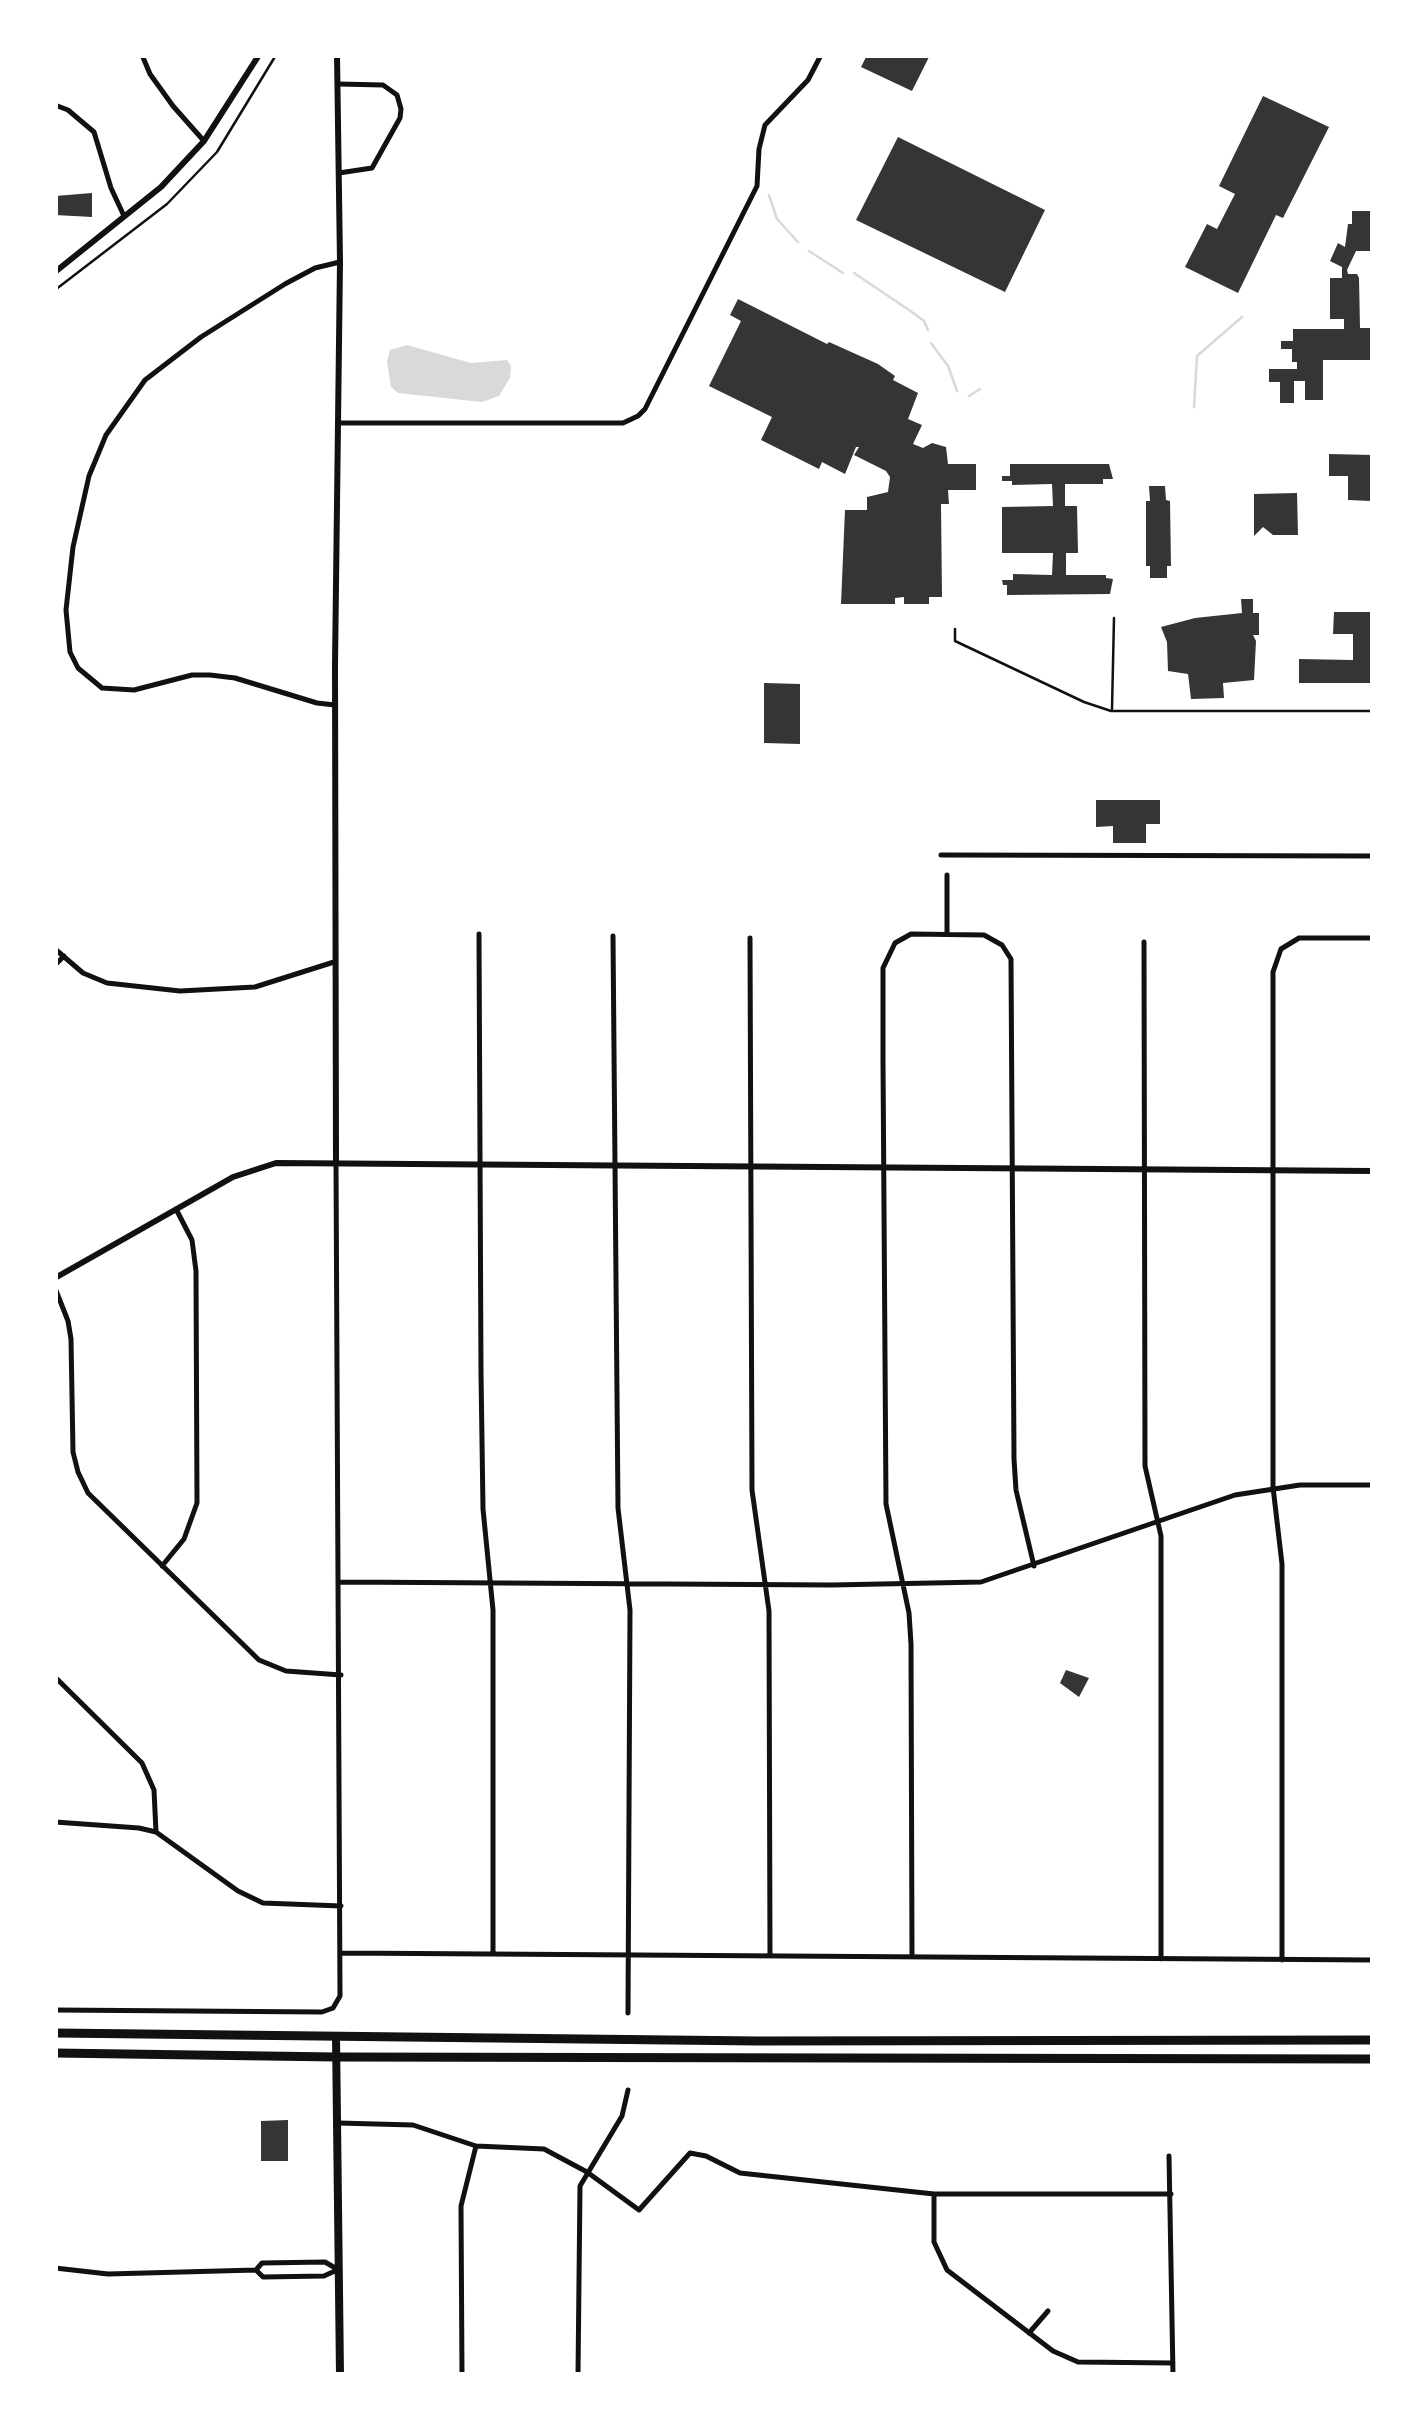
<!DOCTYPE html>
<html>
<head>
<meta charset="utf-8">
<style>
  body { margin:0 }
  #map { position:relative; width:1428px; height:2430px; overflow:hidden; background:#fff; font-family:Lora,serif }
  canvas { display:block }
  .frame { position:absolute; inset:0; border:58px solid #fff; pointer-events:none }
</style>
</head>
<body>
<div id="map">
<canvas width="1428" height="2430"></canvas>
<div class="frame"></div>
</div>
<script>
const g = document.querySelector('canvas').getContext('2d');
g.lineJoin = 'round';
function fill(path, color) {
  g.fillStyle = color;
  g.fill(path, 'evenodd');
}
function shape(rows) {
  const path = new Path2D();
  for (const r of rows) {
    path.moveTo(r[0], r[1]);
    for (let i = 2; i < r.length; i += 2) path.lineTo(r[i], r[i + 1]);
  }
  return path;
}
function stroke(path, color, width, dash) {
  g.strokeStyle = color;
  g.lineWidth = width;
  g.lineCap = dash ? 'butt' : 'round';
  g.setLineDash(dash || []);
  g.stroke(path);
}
fill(shape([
  [407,345,471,363,507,360,511,366,510,378,499,396,482,402,398,393,391,387,387,362,390,350]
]), '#d9d9d9');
stroke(shape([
  [769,195,777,219,798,242],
  [809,251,843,273],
  [854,273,909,310,924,321,928,330],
  [931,343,948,366,957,391],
  [969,396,980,389],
  [1194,407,1197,356,1242,317]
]), '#d9d9d9', 2.5);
fill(shape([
  [867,55,930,55,912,91,861,67],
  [1263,96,1329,127,1283,218,1276,215,1238,293,1185,267,1207,224,1217,229,1235,194,1219,186],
  [898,137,1045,210,1005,292,856,220],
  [92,193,92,217,55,215,55,196],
  [1352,211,1373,211,1373,251,1356,251,1347,270,1348,274,1357,274,1359,278,1360,328,1373,328,1373,360,1323,360,1323,400,1305,400,1305,381,1294,381,1294,403,1280,403,1280,382,1269,382,1269,369,1297,369,1297,362,1292,362,1292,349,1281,349,1281,341,1293,341,1293,329,1344,329,1344,319,1330,319,1330,278,1342,278,1342,267,1330,261,1338,243,1345,247,1348,224,1352,224],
  [738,299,827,344,829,342,878,364,895,376,893,380,918,393,908,419,922,425,913,444,923,448,932,443,946,447,948,464,976,464,976,490,948,490,949,504,941,504,942,597,929,597,929,604,904,604,904,597,895,598,895,604,841,604,845,510,867,510,867,497,888,492,890,477,886,471,854,455,859,447,856,447,845,474,822,462,819,469,761,440,772,417,709,386,741,321,730,315],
  [1329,454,1373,455,1371,501,1348,500,1348,476,1329,476],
  [1010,464,1109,464,1113,479,1103,479,1103,484,1065,484,1065,506,1077,506,1078,553,1066,553,1066,575,1106,575,1106,578,1113,579,1110,594,1007,595,1007,585,1003,585,1002,580,1013,580,1013,574,1052,575,1053,553,1002,553,1002,507,1053,506,1052,484,1012,485,1012,481,1002,481,1002,476,1010,476],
  [1149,486,1165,486,1166,500,1170,501,1171,566,1167,566,1167,578,1150,578,1150,566,1146,566,1146,501,1150,501],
  [1297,493,1298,535,1273,535,1263,527,1254,536,1254,494],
  [1241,599,1253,599,1253,613,1259,613,1259,635,1253,635,1256,641,1254,680,1223,683,1224,698,1191,699,1188,674,1168,671,1167,642,1161,627,1195,618,1242,613],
  [1334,612,1373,612,1373,683,1299,683,1299,659,1353,660,1353,634,1333,634],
  [764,683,800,684,800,744,764,743],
  [1096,800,1160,800,1160,824,1146,824,1146,843,1113,843,1113,826,1096,827],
  [1066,1670,1089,1678,1079,1697,1060,1683],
  [288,2120,288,2161,261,2161,261,2121]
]), '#353535');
stroke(shape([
  [55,290,167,204,217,152,276,55]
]), '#111', 2.5);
stroke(shape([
  [955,629,955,641,1084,702,1111,711,1373,711],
  [1112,709,1114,618]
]), '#111', 2.5);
stroke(shape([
  [142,55,150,74,173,106,204,141],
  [338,84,383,85,397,95,401,109,400,118,372,168,339,173],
  [55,105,68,110,94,132,111,188,124,216],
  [339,423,623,423,638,416,645,409,757,186,759,149,765,125,808,80,821,55],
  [335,705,317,703,235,678,210,675,192,675,134,690,102,688,78,668,70,652,66,610,73,547,89,476,106,435,145,380,201,337,285,284,315,268,340,262],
  [941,855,1373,856],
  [947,875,947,934],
  [479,934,481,1373,483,1509,493,1610,493,1954],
  [613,936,618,1508,630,1610,628,2013],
  [750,938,752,1490,769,1611,770,1956],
  [1144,942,1145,1466,1161,1536,1161,1959],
  [55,949,83,973,107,983,180,991,255,987,334,962],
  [55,965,64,956],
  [55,1288,68,1321,71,1339,73,1452,78,1472,88,1493,259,1660,286,1671,341,1675],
  [162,1566,184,1539,197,1503,196,1271,192,1240,176,1209],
  [340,1582,832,1585,981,1582,1235,1495,1300,1485,1373,1485],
  [55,1677,142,1763,154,1790,156,1832],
  [55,1822,139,1828,156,1832,238,1891,263,1903,341,1906],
  [342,1953,1373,1960],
  [912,1957,911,1644,909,1613,886,1504,883,1061,883,968,895,943,911,934,984,935,1002,945,1011,959,1014,1459,1016,1490,1034,1566],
  [1282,1960,1282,1564,1273,1487,1273,972,1281,949,1299,938,1373,938],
  [55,2010,322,2012,333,2008,340,1996,336,1162],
  [338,2123,413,2125,476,2146,544,2149,587,2172,639,2210,690,2153,706,2156,740,2173,934,2194,1171,2194],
  [1169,2156,1173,2375],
  [934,2194,934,2242,947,2270,1053,2351,1078,2362,1173,2363],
  [55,2268,108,2274,256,2270,263,2277,324,2276,337,2270],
  [256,2270,262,2263,325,2262,337,2269],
  [1029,2333,1048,2311],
  [462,2375,461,2206,476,2146],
  [578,2375,580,2186,622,2116,628,2090]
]), '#111', 5);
stroke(shape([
  [55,272,161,187,204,141,259,55],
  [336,1162,335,665,340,262,337,55],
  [55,1278,233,1177,276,1163,1373,1171]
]), '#111', 6);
stroke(shape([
  [336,2036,340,2375]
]), '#111', 8);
stroke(shape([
  [55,2033,758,2041,1373,2040],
  [55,2053,336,2057,1373,2059]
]), '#111', 9);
</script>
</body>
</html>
